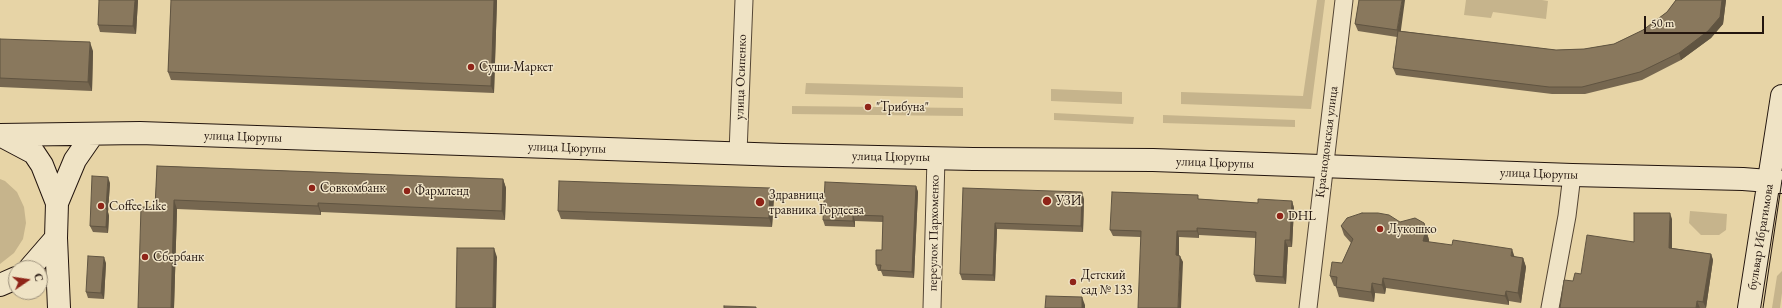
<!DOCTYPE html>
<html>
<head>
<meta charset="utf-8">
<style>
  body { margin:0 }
  #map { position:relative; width:1782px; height:308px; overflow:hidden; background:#e7d4a6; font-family:"EB Garamond",serif }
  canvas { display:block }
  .north { position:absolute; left:8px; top:260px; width:40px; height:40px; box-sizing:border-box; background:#efe3c5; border:1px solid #9d917c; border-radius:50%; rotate:77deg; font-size:11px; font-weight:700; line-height:16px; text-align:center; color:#23150e }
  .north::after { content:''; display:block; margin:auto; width:14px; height:18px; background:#8f2418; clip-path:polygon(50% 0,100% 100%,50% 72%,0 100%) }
  .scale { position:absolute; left:1644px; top:16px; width:120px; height:18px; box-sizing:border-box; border:2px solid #23150e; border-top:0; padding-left:5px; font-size:12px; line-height:14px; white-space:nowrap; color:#23150e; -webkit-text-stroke:3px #efe3c5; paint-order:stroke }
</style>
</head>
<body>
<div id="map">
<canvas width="1782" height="308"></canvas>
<div class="north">С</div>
<div class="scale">50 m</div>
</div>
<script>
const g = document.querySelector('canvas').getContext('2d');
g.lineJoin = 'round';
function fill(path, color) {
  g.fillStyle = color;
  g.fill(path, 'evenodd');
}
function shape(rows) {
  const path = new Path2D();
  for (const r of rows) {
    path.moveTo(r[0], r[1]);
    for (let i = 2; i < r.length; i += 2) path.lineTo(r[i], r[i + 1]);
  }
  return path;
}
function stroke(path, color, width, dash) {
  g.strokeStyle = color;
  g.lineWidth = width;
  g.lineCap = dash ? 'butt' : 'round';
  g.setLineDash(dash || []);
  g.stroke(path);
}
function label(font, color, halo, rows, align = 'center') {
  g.font = font + ' "EB Garamond",serif';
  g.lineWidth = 3;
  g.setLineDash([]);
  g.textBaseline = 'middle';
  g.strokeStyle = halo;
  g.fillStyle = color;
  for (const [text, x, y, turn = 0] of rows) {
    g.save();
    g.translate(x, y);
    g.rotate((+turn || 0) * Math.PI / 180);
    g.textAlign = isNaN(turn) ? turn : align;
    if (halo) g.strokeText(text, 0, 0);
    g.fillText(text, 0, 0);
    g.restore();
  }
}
fill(shape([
  [1317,0,1325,0,1311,109,1181,104,1181,92,1303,96],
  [1466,0,1542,0,1548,1,1546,19,1493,12,1491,18,1464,15],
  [806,83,963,87,963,98,805,94],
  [1051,89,1122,92,1122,104,1051,101],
  [792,106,963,108,963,116,792,114],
  [1054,113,1134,117,1133,124,1054,120],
  [1163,115,1295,120,1295,127,1163,123],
  [0,179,5,181,17,192,24,207,26,223,23,239,14,253,0,264],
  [1690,211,1727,214,1726,230,1719,235,1701,235,1689,223],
  [1782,271,1782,293,1780,308,1772,308,1777,276]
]), '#c6b48c');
const street = shape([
  [738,153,744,0],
  [932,308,936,158],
  [1308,308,1344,0],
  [1550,308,1567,216,1572,175]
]);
const secondary = shape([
  [0,135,140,133,783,155,973,159,1153,160,1572,175,1743,179,1782,182],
  [2,136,34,153,42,165,57,203,56,238,59,308],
  [57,203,75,160,93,134],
  [30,268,56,238],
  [0,285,16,278],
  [1749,308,1782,96]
]);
stroke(street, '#544534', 19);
stroke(secondary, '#23150e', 24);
stroke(street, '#efe3c5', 17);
stroke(secondary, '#efe3c5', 22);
stroke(shape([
  [1763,308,1782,180]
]), '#23150e', 1);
fill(shape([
  [138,0,136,34,100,32,98,25],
  [171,0,497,0,494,93,171,80,168,72],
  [1359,0,1401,31,1556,50,1584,49,1614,44,1643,30,1667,12,1676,0,1726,0,1723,24,1711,38,1681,60,1642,80,1585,94,1552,94,1396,75,1393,68,1397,37,1358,31,1355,24],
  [0,39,93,51,92,91,0,87],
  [157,166,503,179,506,188,505,220,321,212,321,215,177,209,174,308,138,308,155,207],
  [110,183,108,212,109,216,108,233,93,232,90,226],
  [916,186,918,192,914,278,883,276,881,271,878,271,876,265,882,250,883,222,855,221,855,227,825,226,823,220],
  [963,188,1084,199,1083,232,997,229,995,281,962,280,960,274],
  [774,197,772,227,561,219,558,211],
  [1200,199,1258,203,1292,201,1294,208,1292,247,1288,247,1286,284,1256,282,1254,275,1256,238,1199,235,1199,238,1179,237,1179,256,1183,262,1140,237,1113,236,1110,230],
  [1672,219,1672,248,1711,254,1713,260,1706,308,1560,308,1573,281,1634,242],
  [1400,222,1424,223,1429,240,1429,242,1523,258,1526,267,1521,303,1509,301,1509,305,1386,288,1385,294,1375,293,1374,302,1339,297,1336,287,1336,286,1334,286,1330,276,1342,263,1351,243,1344,235,1341,226],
  [106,263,104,299,88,298,86,292]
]), '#766750');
fill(shape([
  [135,0,138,0,136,34,133,26],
  [494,0,497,0,494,93,491,86],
  [1402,0,1405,0,1400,37,1397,30],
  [1722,0,1726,0,1723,24,1711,38,1681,60,1679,53],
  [90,42,93,51,92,91,88,82],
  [108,177,110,183,108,212,109,216,108,233,106,227,106,209],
  [503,179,506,188,505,220,502,211],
  [916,186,918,192,914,278,912,272],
  [770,188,774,197,772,227,769,218],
  [1082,192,1084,199,1083,232,1081,226],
  [174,200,177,209,174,308,171,308],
  [1292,201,1294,208,1292,247,1290,240],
  [318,203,321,212,321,215,318,206],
  [1670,213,1672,219,1672,254,1669,248],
  [853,215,855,221,855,227,853,221],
  [995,223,997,229,995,281,993,275],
  [1424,223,1429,240,1426,250,1423,241],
  [1197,228,1199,235,1199,238,1197,231],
  [1177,231,1179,237,1179,262,1176,255],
  [1285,240,1288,247,1286,284,1283,277],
  [494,248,497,257,496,308,493,308],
  [1512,249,1515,258,1511,256],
  [1711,254,1713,260,1706,308,1703,302],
  [1180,256,1183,262,1181,308,1178,308],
  [104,257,106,263,104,299,101,293],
  [1523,258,1526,267,1521,303,1518,293],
  [1383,278,1386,288,1385,294,1382,285],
  [1372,283,1375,293,1374,302,1371,292],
  [1506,291,1509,301,1509,305,1505,296],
  [1082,297,1085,305,1085,308,1082,308],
  [1697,301,1700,308,1696,308]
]), '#605441');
const building = shape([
  [99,0,135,0,133,26,98,25,99,0],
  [171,0,494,0,491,86,168,72,171,0],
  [1359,0,1402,0,1397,30,1355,24,1359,0],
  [1676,0,1722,0,1720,17,1708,31,1679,53,1640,72,1582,87,1549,87,1393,68,1398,31,1556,50,1584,49,1614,44,1643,30,1667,12,1676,0],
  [0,39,90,42,88,82,0,78,0,39],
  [157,166,503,179,502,211,318,203,318,206,174,200,171,308,138,308,141,207,155,207,157,166],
  [92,176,108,177,106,209,107,210,106,227,90,226,92,176],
  [559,181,770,188,769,218,558,211,559,181],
  [825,182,916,186,912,272,880,270,881,265,876,265,876,250,882,250,883,216,853,215,853,221,823,220,825,182],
  [963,188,1082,192,1081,226,995,223,993,275,960,274,963,188],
  [1112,192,1198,195,1198,199,1258,203,1258,199,1292,201,1290,240,1285,240,1283,277,1254,275,1256,232,1197,228,1197,231,1177,231,1176,255,1180,256,1178,308,1138,308,1141,231,1110,230,1112,192],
  [1362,213,1378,213,1389,215,1400,222,1415,218,1424,223,1426,230,1423,241,1452,245,1453,240,1512,249,1511,256,1523,258,1518,293,1506,291,1505,296,1383,278,1382,285,1372,283,1371,292,1336,287,1337,277,1330,276,1332,262,1342,263,1353,239,1341,226,1347,218,1362,213],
  [1634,213,1670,213,1669,248,1711,254,1703,302,1697,301,1696,308,1560,308,1564,280,1573,281,1575,273,1581,274,1587,235,1634,242,1634,213],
  [457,248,494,248,493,308,456,308,457,248],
  [88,256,104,257,101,293,86,292,88,256],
  [1046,296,1082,297,1082,308,1045,308,1046,296],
  [724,306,756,307,756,308,724,308,724,306]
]);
fill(building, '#89785d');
stroke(building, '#605441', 1);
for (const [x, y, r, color] of [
  [471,67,4,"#8f2418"],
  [868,107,4,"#8f2418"],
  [312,188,4,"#8f2418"],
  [407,191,4,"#8f2418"],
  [1047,201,5,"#8f2418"],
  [760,202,5,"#8f2418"],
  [101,206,4,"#8f2418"],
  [1280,216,4,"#8f2418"],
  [1380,229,4,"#8f2418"],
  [145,257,4,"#8f2418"],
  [1073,282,4,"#8f2418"]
]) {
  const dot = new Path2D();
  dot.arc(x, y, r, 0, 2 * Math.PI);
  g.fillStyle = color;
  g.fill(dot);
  stroke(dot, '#efe3c5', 1.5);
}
label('13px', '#23150e', '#efe3c5', [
  ["Суши-Маркет",479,67],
  ["\"Трибуна\"",876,107],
  ["Совкомбанк",320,188],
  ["Фармленд",415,191],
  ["Здравница",769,195],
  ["травника Гордеева",769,210],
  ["УЗИ",1056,201],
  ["Coffee Like",109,206],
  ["DHL",1288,216],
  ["Лукошко",1388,229],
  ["Сбербанк",153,257],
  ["Детский",1081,275],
  ["сад № 133",1081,290]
], 'left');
label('13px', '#23150e', '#efe3c5', [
  ["улица Осипенко",741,77,-88],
  ["улица Цюрупы",243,137,2],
  ["Краснодонская улица",1327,142,-83],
  ["улица Цюрупы",567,148,2],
  ["улица Цюрупы",891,157,1],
  ["улица Цюрупы",1215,163,2],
  ["улица Цюрупы",1539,174,2],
  ["переулок Пархоменко",934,233,-89],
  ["бульвар Ибрагимова",1761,237,-81]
]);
</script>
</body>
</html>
